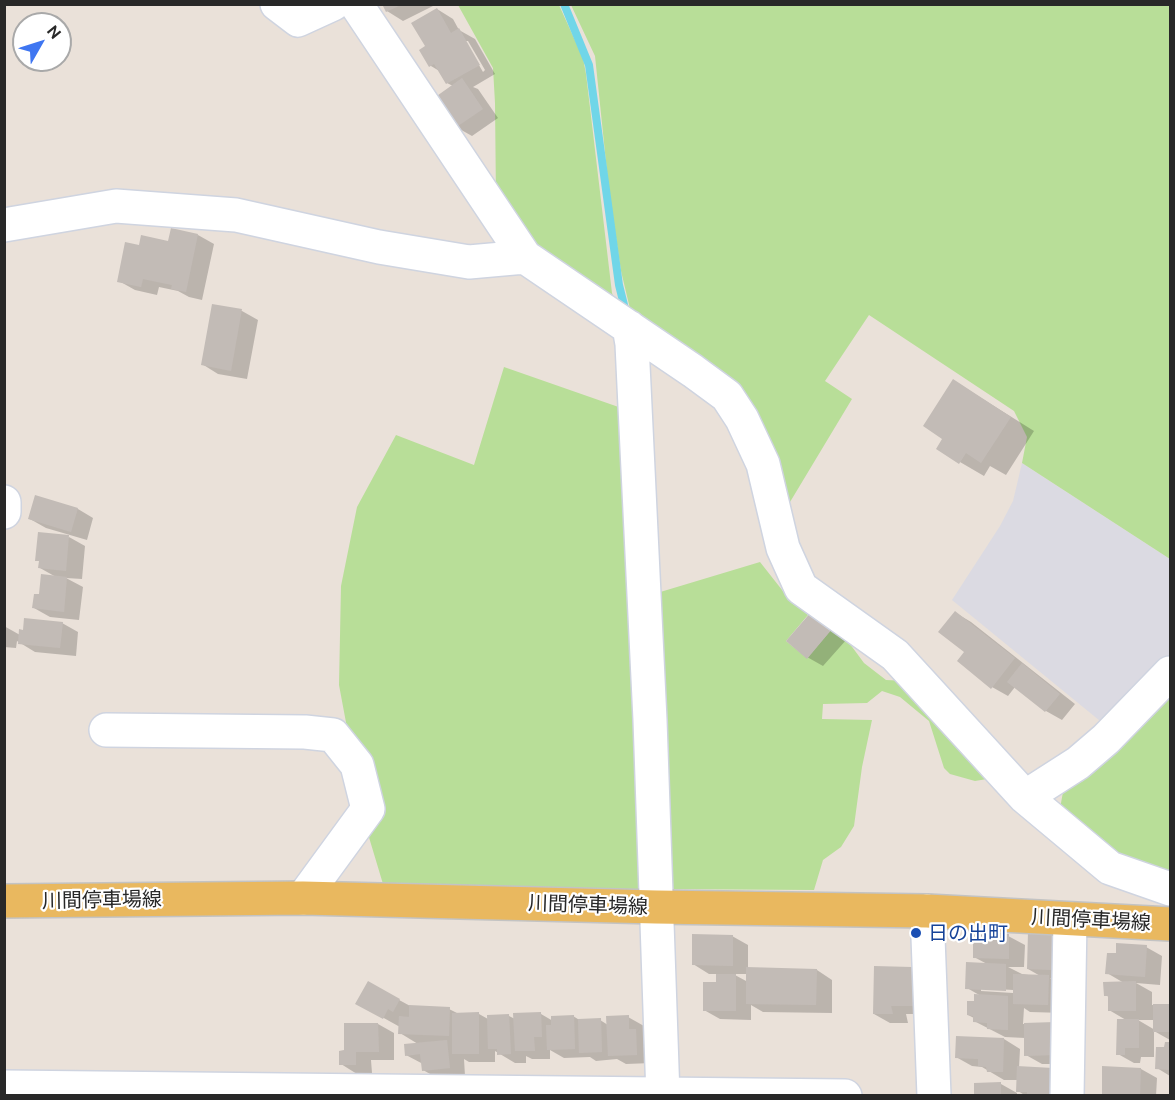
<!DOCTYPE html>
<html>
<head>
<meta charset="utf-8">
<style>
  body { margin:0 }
  #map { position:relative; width:1175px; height:1100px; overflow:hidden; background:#eae1d9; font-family:Ubuntu,sans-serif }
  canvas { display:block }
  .frame { position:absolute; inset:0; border:6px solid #282828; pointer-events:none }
  .north { position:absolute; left:12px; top:12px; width:60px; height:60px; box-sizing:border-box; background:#fff; border:2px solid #a9a9a9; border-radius:50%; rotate:51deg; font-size:16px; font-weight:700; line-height:24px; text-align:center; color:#282828 }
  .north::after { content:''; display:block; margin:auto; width:21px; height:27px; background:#3f76f1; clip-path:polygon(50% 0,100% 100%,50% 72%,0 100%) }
</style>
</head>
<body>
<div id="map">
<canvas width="1175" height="1100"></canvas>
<div class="frame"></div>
<div class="north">N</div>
</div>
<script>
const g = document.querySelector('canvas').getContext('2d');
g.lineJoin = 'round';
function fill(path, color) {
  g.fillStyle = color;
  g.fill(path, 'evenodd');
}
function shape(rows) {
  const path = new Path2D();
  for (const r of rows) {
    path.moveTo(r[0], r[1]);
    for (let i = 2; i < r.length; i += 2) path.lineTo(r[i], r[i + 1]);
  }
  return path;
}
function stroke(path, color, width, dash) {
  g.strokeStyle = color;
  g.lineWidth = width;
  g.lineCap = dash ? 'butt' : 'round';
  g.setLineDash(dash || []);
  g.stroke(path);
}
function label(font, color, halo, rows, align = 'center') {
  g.font = font + ' Ubuntu,"Noto Sans JP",sans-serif';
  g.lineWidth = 4.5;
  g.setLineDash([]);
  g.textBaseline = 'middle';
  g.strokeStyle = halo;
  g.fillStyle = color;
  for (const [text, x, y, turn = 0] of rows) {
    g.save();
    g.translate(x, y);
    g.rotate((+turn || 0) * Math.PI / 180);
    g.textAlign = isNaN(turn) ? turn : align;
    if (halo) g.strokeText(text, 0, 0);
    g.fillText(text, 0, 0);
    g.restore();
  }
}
fill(shape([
  [1022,463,1170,559,1170,659,1105,725,952,600,1000,526,1013,501]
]), '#dbdae2');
fill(shape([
  [458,5,559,5,583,58,586,74,612,293,619,311,539,256,496,200,495,103,493,68],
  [571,5,1170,5,1170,559,1022,463,1027,437,1014,411,869,315,825,381,852,399,784,512,764,434,632,317,621,271,609,191,595,56],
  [504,367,630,411,652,894,383,884,365,824,339,685,341,586,357,507,396,435,474,465],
  [760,562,786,595,808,615,786,641,807,658,832,629,847,640,864,663,886,680,906,681,987,779,975,781,950,774,944,768,929,721,900,697,882,691,867,703,823,704,822,719,872,720,862,767,854,826,841,847,823,860,814,890,663,889,657,593],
  [1170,694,1170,882,1153,879,1059,814,1063,792,1083,781,1107,760]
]), '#b8de98');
fill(shape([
  [384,4,437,4,403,21,387,11],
  [437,9,453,19,459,30,475,39,495,74,473,87,478,89,498,118,472,136,456,127,453,86,447,83,441,72,431,66,427,47],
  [465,41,468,41,485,70,483,72],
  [172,230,198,235,214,244,202,300,189,297,178,291,159,287,157,295,135,290,119,281,140,247,169,242],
  [213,305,242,311,258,320,247,379,218,374,202,364],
  [954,381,1034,431,1006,475,990,466,984,476,960,462,944,438],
  [36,497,78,509,93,518,87,540,46,528,30,519],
  [69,537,85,546,82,579,66,578,83,587,79,620,50,617,34,608,40,596,56,577,40,568,41,562,37,560],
  [812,613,847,639,823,666,807,657],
  [956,613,971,622,1075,704,1062,720,1046,711,1015,687,1008,696,992,687,966,652],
  [62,623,78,632,76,656,35,652,17,641,16,648,4,647,4,626,20,635],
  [995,929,1025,945,1024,967,1008,967,1022,974,1042,977,1028,969,1052,934,1068,943,1067,978,1050,978,1064,986,1064,1013,1030,1012,1024,1008,1023,1024,1055,1024,1072,1064,1042,1064,1026,1055,1025,1038,1005,1037,974,1021,974,1018,968,1015,981,996,967,988,987,964,974,957],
  [981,988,1013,990,1013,993,981,991],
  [732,936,748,945,748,969,817,970,832,980,832,1013,763,1012,751,1005,751,1020,720,1019,704,1010,717,984,717,974,709,974,693,964],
  [733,974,748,974,748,982],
  [1146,947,1162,956,1160,985,1136,983,1152,992,1152,1005,1170,1005,1170,1040,1154,1031,1154,1057,1141,1057,1140,1063,1134,1063,1118,1054,1126,1020,1109,1010,1109,997,1105,995,1124,983,1107,973,1117,955],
  [1138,1020,1155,1020,1155,1030],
  [912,969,928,978,928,1014,906,1014,908,1023,890,1023,874,1014],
  [368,983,412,1007,449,1009,459,1014,479,1014,488,1019,509,1016,515,1019,541,1014,553,1021,573,1016,581,1021,600,1020,608,1025,628,1017,644,1026,652,1063,626,1064,617,1059,596,1061,590,1057,564,1058,550,1050,550,1059,532,1059,526,1056,526,1063,515,1063,495,1051,495,1062,469,1062,464,1059,465,1076,439,1079,423,1070,423,1064,406,1055,418,1044,400,1033,400,1027,373,1012],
  [378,1024,394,1033,394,1060,371,1060,372,1073,357,1074,341,1064,346,1052],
  [1004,1039,1020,1049,1019,1068,1068,1096,1026,1096,1018,1091,1018,1080,1004,1080,982,1067,972,1066,956,1057],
  [1166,1043,1170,1043,1170,1076,1157,1068,1166,1049],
  [1104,1068,1141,1069,1157,1078,1156,1096,1107,1096,1103,1093],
  [1001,1084,1017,1093,1017,1096,976,1096]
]), '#0003');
stroke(shape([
  [564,4,589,65,619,285,626,313]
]), '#70d6e8', 8);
fill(shape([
  [382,4,403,4,386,12],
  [437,8,451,33,459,28,480,65,446,84,434,64,429,67,419,50,425,46,411,23],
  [462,78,483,109,455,128,434,98],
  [171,228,198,234,186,292,171,289,172,285,143,279,141,287,117,282,125,242,139,245,141,235,168,241],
  [212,304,242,309,231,371,201,365],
  [953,379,1011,417,981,463,966,453,959,464,936,449,942,439,923,426],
  [35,495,78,508,71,532,28,519],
  [38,532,69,535,66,571,38,568,39,561,35,561],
  [41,574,67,577,64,612,32,608,34,594,39,594],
  [812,611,832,629,807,659,786,641],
  [955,611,1015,658,991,689,957,661,964,652,938,632],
  [24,618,63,622,60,648,18,644,19,629,23,630],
  [1022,663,1060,694,1045,712,1007,682],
  [973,927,996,928,996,934,1009,934,1009,959,973,958],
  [1028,932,1053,933,1052,970,1027,969],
  [692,934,733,935,733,966,692,965],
  [1116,943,1147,945,1145,977,1105,974,1107,953,1116,953],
  [966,962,1006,964,1006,991,965,989],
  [874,966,912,967,913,1006,891,1006,893,1014,873,1014],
  [746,967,817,969,816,1005,746,1004],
  [716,974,736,974,736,1011,703,1011,703,982,716,982],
  [1013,974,1049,975,1048,1005,1013,1004],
  [368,981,400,999,393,1012,388,1009,383,1019,355,1004],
  [1136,981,1136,1011,1108,1011,1108,996,1104,996,1103,982],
  [974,994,1008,996,1008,1030,987,1029,987,1023,973,1022,973,1016,967,1015,967,1001,974,1001],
  [1153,1004,1170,1004,1170,1032,1153,1032],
  [409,1005,450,1007,449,1036,398,1034,399,1016,409,1017],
  [479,1012,479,1054,452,1054,452,1013],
  [541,1012,542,1037,534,1037,535,1051,515,1051,513,1013],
  [509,1014,511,1054,497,1055,497,1049,488,1049,487,1015],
  [574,1015,575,1049,547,1050,546,1025,551,1025,551,1016],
  [629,1015,629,1029,636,1029,637,1055,608,1056,606,1016],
  [601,1018,602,1052,579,1053,578,1019],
  [1117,1019,1139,1019,1139,1048,1125,1048,1125,1055,1116,1055],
  [1055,1022,1056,1055,1024,1056,1024,1023],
  [344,1023,378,1023,379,1052,356,1052,356,1065,339,1065,339,1051,344,1050],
  [956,1036,1004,1038,1003,1072,987,1072,986,1067,978,1066,978,1059,955,1058],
  [447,1040,450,1068,422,1071,420,1054,405,1056,404,1044],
  [1165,1042,1170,1042,1170,1070,1155,1069,1156,1047,1164,1047],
  [1017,1066,1053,1068,1052,1096,1027,1096,1027,1092,1016,1092],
  [1102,1066,1141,1068,1140,1095,1102,1094],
  [1001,1082,1001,1096,974,1096,974,1083]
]), '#c2bbb6');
const minor = shape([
  [277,4,298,20,333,4],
  [356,4,525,257,693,371,727,396,742,419,763,464,783,548,801,588,895,655,1025,797,1110,868,1170,889],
  [4,225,116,206,236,215,379,247,469,262,525,257],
  [629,327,632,344,650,720,663,1096],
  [4,502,4,512],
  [106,730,305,732,333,735,357,765,368,809,303,898],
  [1025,797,1078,763,1106,739,1170,673],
  [927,911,934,1096],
  [4,1087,845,1096],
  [1067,1096,1070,919]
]);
const major = shape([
  [4,901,303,898,656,907,927,911,1170,924]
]);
stroke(minor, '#cfd4e0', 36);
stroke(major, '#c3c3c3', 36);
stroke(minor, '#fff', 33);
stroke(major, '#e9b85f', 33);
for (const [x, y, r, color] of [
  [916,933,6,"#1a4fb4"]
]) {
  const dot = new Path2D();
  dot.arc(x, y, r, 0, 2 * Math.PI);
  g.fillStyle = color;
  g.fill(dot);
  stroke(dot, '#fff', 2);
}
label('20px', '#282828', '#fff', [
  ["川間停車場線",102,900,-1],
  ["川間停車場線",588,905,2],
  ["川間停車場線",1091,920,3]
]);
label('20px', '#164399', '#fff', [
  ["日の出町",928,933]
], 'left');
</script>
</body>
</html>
